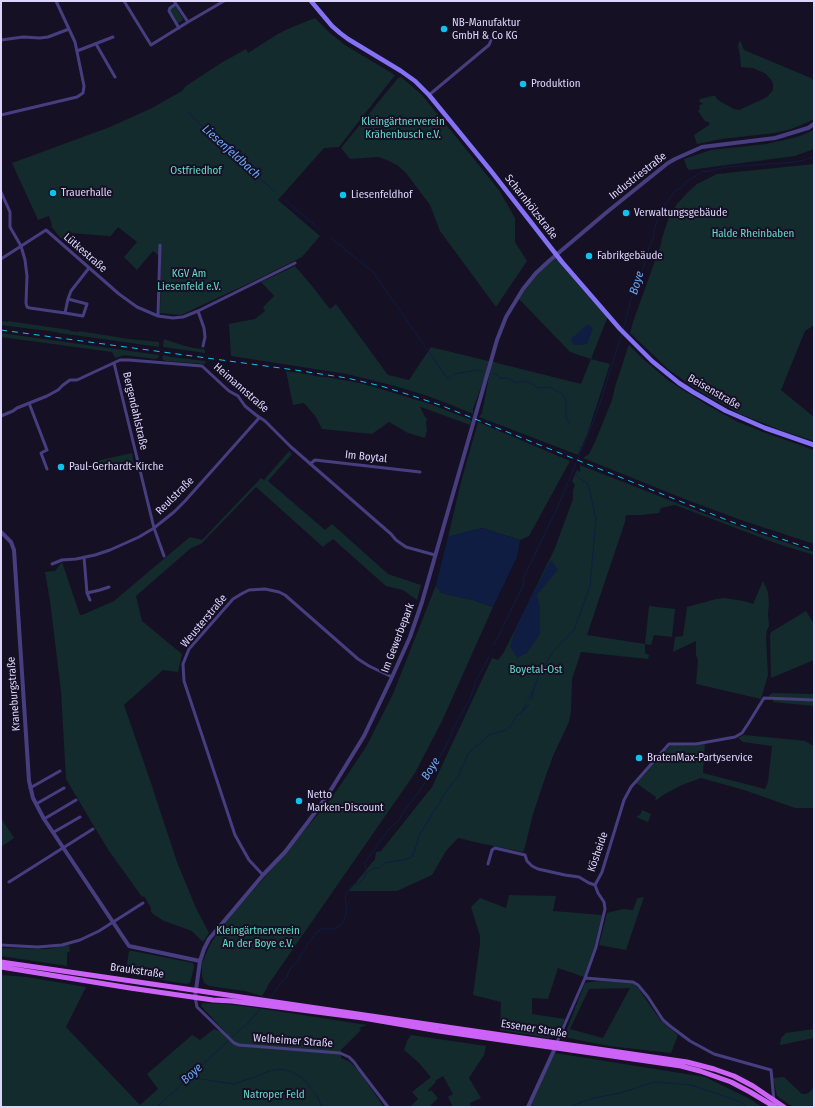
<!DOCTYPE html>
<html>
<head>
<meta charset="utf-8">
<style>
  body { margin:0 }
  #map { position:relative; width:815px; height:1108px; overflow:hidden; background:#151024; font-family:"Fira Sans Condensed",sans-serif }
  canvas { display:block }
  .frame { position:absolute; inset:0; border:2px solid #ddd5fc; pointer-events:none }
</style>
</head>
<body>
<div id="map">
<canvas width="815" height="1108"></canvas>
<div class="frame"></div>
</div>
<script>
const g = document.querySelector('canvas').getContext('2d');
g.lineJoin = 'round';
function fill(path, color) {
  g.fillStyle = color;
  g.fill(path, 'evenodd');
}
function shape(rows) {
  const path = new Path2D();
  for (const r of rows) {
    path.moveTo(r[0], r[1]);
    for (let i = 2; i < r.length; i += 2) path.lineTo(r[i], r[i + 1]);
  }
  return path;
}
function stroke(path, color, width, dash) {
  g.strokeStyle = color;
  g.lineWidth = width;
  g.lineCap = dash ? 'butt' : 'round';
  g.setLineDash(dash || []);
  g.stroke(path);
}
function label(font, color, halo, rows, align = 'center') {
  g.font = font + ' "Fira Sans Condensed",sans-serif';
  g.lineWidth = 4;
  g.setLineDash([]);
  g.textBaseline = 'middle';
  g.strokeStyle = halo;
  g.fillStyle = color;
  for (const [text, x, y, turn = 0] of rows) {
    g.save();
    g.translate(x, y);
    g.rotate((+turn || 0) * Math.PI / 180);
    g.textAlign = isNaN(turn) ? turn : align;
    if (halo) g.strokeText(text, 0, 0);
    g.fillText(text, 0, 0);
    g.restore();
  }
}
fill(shape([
  [174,7,176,7,183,19,182,21,178,23,171,12,171,9],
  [315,18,330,33,345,45,395,75,339,147,324,148,278,200,320,236,302,257,258,279,181,315,160,313,161,257,153,251,137,270,124,257,137,242,118,227,110,237,109,236,69,233,63,240,58,235,51,226,52,225,49,216,38,220,12,163,110,127,152,108,182,91,186,86,221,63,246,49,248,53,278,34,290,28],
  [740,40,744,50,811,78,814,81,814,119,806,123,791,129,775,133,722,139,697,144,694,135,709,125,710,123,705,121,698,111,700,109,699,106,703,103,699,102,700,99,712,96,715,96,718,100,734,109,739,110,763,99,767,97,773,90,773,84,772,81,766,74,753,68,741,67,740,55,738,46],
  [401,77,422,95,499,190,515,218,515,242,527,261,496,307,440,231,430,205,406,173,397,165,387,160,378,157,350,159,341,148,398,78],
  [814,130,814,149,795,156,689,170,687,168,684,159,711,150,766,144,789,139,800,136],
  [814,164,814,325,805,331,781,390,814,417,814,441,783,431,740,414,697,390,668,369,630,333,633,322,661,244,662,238,669,217,677,204,688,192,697,184,717,174],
  [557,255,608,316,591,359,610,364,588,432,578,455,479,417,482,413,492,361,497,363,581,384,591,359,570,352,518,298,530,281],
  [295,266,312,286,330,309,336,304,388,375,409,380,431,347,488,361,491,360,473,409,473,414,449,404,422,394,391,385,347,374,231,356,229,324,255,319,265,311,263,307,274,296,261,282],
  [1,321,8,322,8,321,70,330,70,331,79,332,79,331,129,339,159,342,159,347,59,333,56,332,1,325],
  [1,333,159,355,159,356,158,358,155,359,124,355,115,358,112,352,1,337],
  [164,339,182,345,193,348,203,349,205,350,205,353,163,347],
  [629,345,643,359,669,381,707,405,738,422,763,432,814,450,814,544,741,520,687,500,583,458,589,454,595,442,612,400,615,387,628,347],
  [163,355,171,357,206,361,205,364,166,361,162,359],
  [286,371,312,375,315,376,331,378,360,383,384,390,430,404,471,420,471,421,470,425,421,407,420,407,425,417,427,418,426,423,427,430,425,438,408,433,389,422,372,434,322,429,316,417,304,403,293,405],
  [478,422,570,461,529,536,520,540,482,528,448,537,461,482],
  [289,451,292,454,268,481,325,530,332,524,388,574,421,585,417,600,403,590,386,586,333,539,323,547,256,487,201,544,191,548,136,596,142,621,182,654,178,672,163,670,124,705,150,780,177,862,196,908,209,933,203,942,192,931,164,921,153,914,151,912,151,908,144,896,142,897,109,851,95,828,66,779,61,691,50,601,45,572,55,571,62,562,80,615,82,615,114,601,166,557,190,537,202,540,261,478,264,480],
  [132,453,134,464,111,471,97,468,96,461],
  [580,465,692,509,754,532,814,552,814,555,778,544,675,505,661,508,659,513,642,515,626,515,625,522,587,635,645,644,649,606,675,609,672,637,654,635,651,645,645,644,645,653,649,655,648,659,581,652,572,679,571,712,569,722,553,756,544,781,533,814,525,847,523,852,479,843,458,838,446,851,432,875,397,891,349,891,375,859,376,852,381,851,432,787,492,658,498,660,504,652,555,548,573,499,573,490,575,485,572,481,577,470,580,472],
  [763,581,768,592,769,603,768,614,769,626,767,630,766,637,768,675,761,699,696,684,698,660,696,655,696,641,673,652,675,637,683,636,687,607,716,599,724,598,744,601,753,604],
  [436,585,442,593,473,600,493,607,442,721,415,773,268,985,267,988,262,996,245,991,209,986,204,983,202,976,202,963,209,947,217,933,232,914,265,877,331,799,366,747,393,694],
  [806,611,814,624,814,660,771,678,770,635,771,632],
  [773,693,814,694,814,706,773,702,773,697,769,697,769,695],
  [744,735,796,740,805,741,814,746,814,808,795,808,744,790,701,778,682,785,663,795,655,801,656,797,636,783,670,746,674,745,695,746,705,744,703,773,765,789,768,782,772,746,743,742,738,738],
  [642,810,651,814,648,822,636,817,640,815],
  [1,818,14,838,1,847],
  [509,895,556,896,553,911,602,915,595,945,584,977,558,968,548,999,532,998,532,1014,565,1019,558,1035,554,1037,549,1038,500,1030,501,1002,473,995,480,943,480,936,471,907,480,898,506,908],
  [644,897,626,950,599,945,607,913,623,909,633,910,637,899,639,898],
  [69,945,70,951,67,953,67,966,1,956,1,948,47,949],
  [129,951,133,951,193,963,194,967,190,983,186,984,120,973,122,973,126,971],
  [1,975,27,977,86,987,66,1027,140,1105,158,1089,147,1074,192,1035,200,1040,214,1029,227,1034,201,1006,202,1003,225,1004,257,1008,367,1025,359,1028,361,1030,341,1050,341,1058,350,1062,358,1070,384,1107,158,1107,162,1103,157,1107,1,1107],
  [596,981,628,982,634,984,638,988,661,1021,678,1035,671,1053,609,1046,568,1038,566,1036,565,1034,585,983],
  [630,988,603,1038,570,1029,589,989],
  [814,1029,814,1038,780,1045,781,1038,786,1033],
  [411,1035,486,1046,484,1055,469,1078,481,1098,470,1103,471,1107,453,1107,448,1097,453,1094,443,1076,435,1081,436,1082,428,1090,429,1092,431,1090,438,1098,429,1107,410,1107,418,1099,412,1092,431,1077,418,1062,404,1050,407,1041],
  [555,1053,705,1077,750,1099,762,1107,530,1107],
  [784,1077,802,1094,806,1094,810,1092,814,1086,814,1107,793,1107,777,1096,773,1078]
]), '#132b2d');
fill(shape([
  [587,325,590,325,593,328,587,344,576,345,573,344,571,340,572,338],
  [482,528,520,540,517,557,493,607,473,600,449,595,441,593,436,585,448,537],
  [551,560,558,570,537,595,540,608,540,634,527,653,517,658,510,646,516,627,534,591]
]), '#0f1d43');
stroke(shape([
  [188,112,216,140,275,192],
  [285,200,321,230],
  [330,237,373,272,447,378,450,378,454,374,459,373,478,370,483,371],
  [623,330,631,299,639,282,640,275,644,266,650,244,653,239,655,226,664,206,675,191,681,188,686,182,703,171,706,172,726,167,796,162,814,157],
  [493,373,497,375,500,378,508,378,516,383,525,381,529,382,538,388,549,387,559,392,564,396,566,400,566,416,569,423],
  [578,446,581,448,581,450],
  [494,645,523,586,524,577,559,504,590,430,600,403,622,333],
  [528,699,533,691,539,674,555,649,574,630,590,586,596,519,588,484,578,477,574,471],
  [531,700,533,692],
  [524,710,529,704],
  [365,875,374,868,379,868,384,863,403,860,412,857,416,846,420,834,447,790,459,775,468,754,489,735,506,730,512,724,516,716,523,711,526,703],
  [270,999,281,982,287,977,289,971,292,966,298,961,300,956,306,948,308,943,317,932,322,929,333,929,340,926,344,921,347,910,345,896,351,887,354,884,358,884,364,878,366,870,365,863,387,831,400,819,402,814,422,787,433,769,448,742,455,725,471,697,476,680,485,665,489,656],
  [232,1037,250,1021,262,1007],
  [188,1077,220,1082,234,1084,255,1077,269,1071,281,1069,292,1072,299,1076,307,1083,317,1096,322,1107],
  [157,1107,228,1041],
  [569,1107,594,1098,620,1093,654,1082,691,1085,741,1102,747,1107]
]), '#0f1d43', 1);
stroke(shape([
  [124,1,151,45,188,22],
  [174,1,188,22,224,1],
  [176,4,170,8,169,11,179,28],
  [1,40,23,37,40,38,48,37,69,29],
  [96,44,115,77],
  [77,51,113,37],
  [429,95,489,45,491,40],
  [1,115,77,97,83,93,84,86,75,42,56,1],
  [1,192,10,212,10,227,21,246,25,260,27,276,26,303,27,307,30,308,65,313,68,299,71,291,89,268],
  [1,259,46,230,119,294,137,307,158,316,173,318,183,317,198,311],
  [65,313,83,316,87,304,68,299],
  [158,316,160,245],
  [203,346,205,337,204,328,198,311,295,263],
  [114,363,154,528,164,556],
  [29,403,47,450,41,453,47,469],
  [1,416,13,411,17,408,47,396,58,390,63,385,70,380,77,380,120,360,129,360,202,366,229,391,238,396,245,406,256,415,265,421,291,447,391,534,396,540,406,547,435,555],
  [310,464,315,460,420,472],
  [84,557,87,593,90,600],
  [52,564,62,560,76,559,95,555,110,550,139,537,154,528,174,512,185,501,259,418],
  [87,593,100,590,109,587],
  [30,788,60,771],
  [36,804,64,788],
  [44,819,76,800],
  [54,832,80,817],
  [488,864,492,850,495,848,525,855,527,861,532,866,538,869,565,875,579,877,589,883,595,885],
  [263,875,249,860,235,835,184,681,183,664,189,649,233,599,243,593,249,590,265,589,279,592,285,595,358,659,369,666,392,677],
  [9,882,93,829],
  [1,945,38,947,62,945,80,940,99,931,143,903],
  [585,978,633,982,638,985,648,997,663,1020,670,1026,690,1041,714,1054,771,1070,774,1101],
  [195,997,197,1007,234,1043,239,1045,340,1053,349,1057,354,1062,359,1069,388,1107],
  [557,1042,585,978,596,947,605,909,604,902,598,893,595,885,602,872,624,800,631,787,669,744,696,744,735,737,742,733,748,724,764,698,814,700]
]), '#473e80', 3);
stroke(shape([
  [1,532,11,542,14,550,29,781,33,798,44,819,129,946,200,961],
  [195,997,200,961,204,949,209,939,263,875,285,852,308,822,329,793,364,736,392,677,410,637,422,602,497,340,506,317,523,289,536,273,549,261,607,212,668,163,675,159,702,147,775,138,808,128,814,124],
  [528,1107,556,1046]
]), '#473e80', 4);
stroke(shape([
  [311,1,332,26,340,33,348,39,401,71,415,81,429,95,491,171,562,262,620,329,652,361,679,383,693,392,726,411,765,428,814,445]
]), '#8372f6', 4.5);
stroke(shape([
  [1,962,687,1062,714,1069,734,1076,753,1086,784,1107],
  [1,967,130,988,213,1000,232,1001,363,1018,439,1031,681,1066,700,1071,731,1082,750,1092,775,1107]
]), '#cd63f6', 5);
stroke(shape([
  [1,330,295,370,347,378,381,386,413,396,440,405,732,522,814,550]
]), '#0ec2ef', 1, [6, 5]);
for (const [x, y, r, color] of [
  [444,29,4,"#0ec2ef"],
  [523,84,4,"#0ec2ef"],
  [53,193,4,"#0ec2ef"],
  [343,195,4,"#0ec2ef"],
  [626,213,4,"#0ec2ef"],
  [589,256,4,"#0ec2ef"],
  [61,467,4,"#0ec2ef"],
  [639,758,4,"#0ec2ef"],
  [299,801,4,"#0ec2ef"]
]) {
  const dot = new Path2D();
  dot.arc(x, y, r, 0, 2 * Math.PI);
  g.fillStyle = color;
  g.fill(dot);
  stroke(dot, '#151024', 1.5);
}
label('11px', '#ddd5fc', '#151024', [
  ["NB-Manufaktur",452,23],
  ["GmbH & Co KG",452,36],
  ["Produktion",531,84],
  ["Trauerhalle",61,193],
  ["Liesenfeldhof",351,195],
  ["Verwaltungsgebäude",634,213],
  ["Fabrikgebäude",597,256],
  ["Paul-Gerhardt-Kirche",69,467],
  ["BratenMax-Partyservice",647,758],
  ["Netto",307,795],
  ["Marken-Discount",307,808]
], 'left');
label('11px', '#65d8c7', '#151024', [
  ["Kleingärtnerverein",403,122],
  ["Krähenbusch e.V.",403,135],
  ["Ostfriedhof",196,171],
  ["Halde Rheinbaben",753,234],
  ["KGV Am",189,274],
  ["Liesenfeld e.V.",189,287],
  ["Boyetal-Ost",536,670],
  ["Kleingärtnerverein",258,931],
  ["An der Boye e.V.",258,944],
  ["Natroper Feld",274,1095]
]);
label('11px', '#ddd5fc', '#151024', [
  ["Industriestraße",638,176,-38],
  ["Scharnhölzstraße",531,207,52],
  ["Lütkestraße",85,253,41],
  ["Heimannstraße",241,388,41],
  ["Beisenstraße",714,392,30],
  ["Bergendahlstraße",135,411,77],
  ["Im Boytal",366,457,6],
  ["Reulstraße",175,496,-45],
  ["Weusterstraße",204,621,-50],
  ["Im Gewerbepark",398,638,-69],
  ["Kraneburgstraße",14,694,-94],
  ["Kösheide",598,852,-71],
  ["Braukstraße",137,971,8],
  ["Essener Straße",534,1029,9],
  ["Welheimer Straße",293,1041,4]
]);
label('italic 12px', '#69a7f6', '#151024', [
  ["Liesenfeldbach",231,152,42],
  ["Boye",637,283,-73],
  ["Boye",431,769,-58],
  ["Boye",192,1074,-43]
]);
</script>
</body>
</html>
